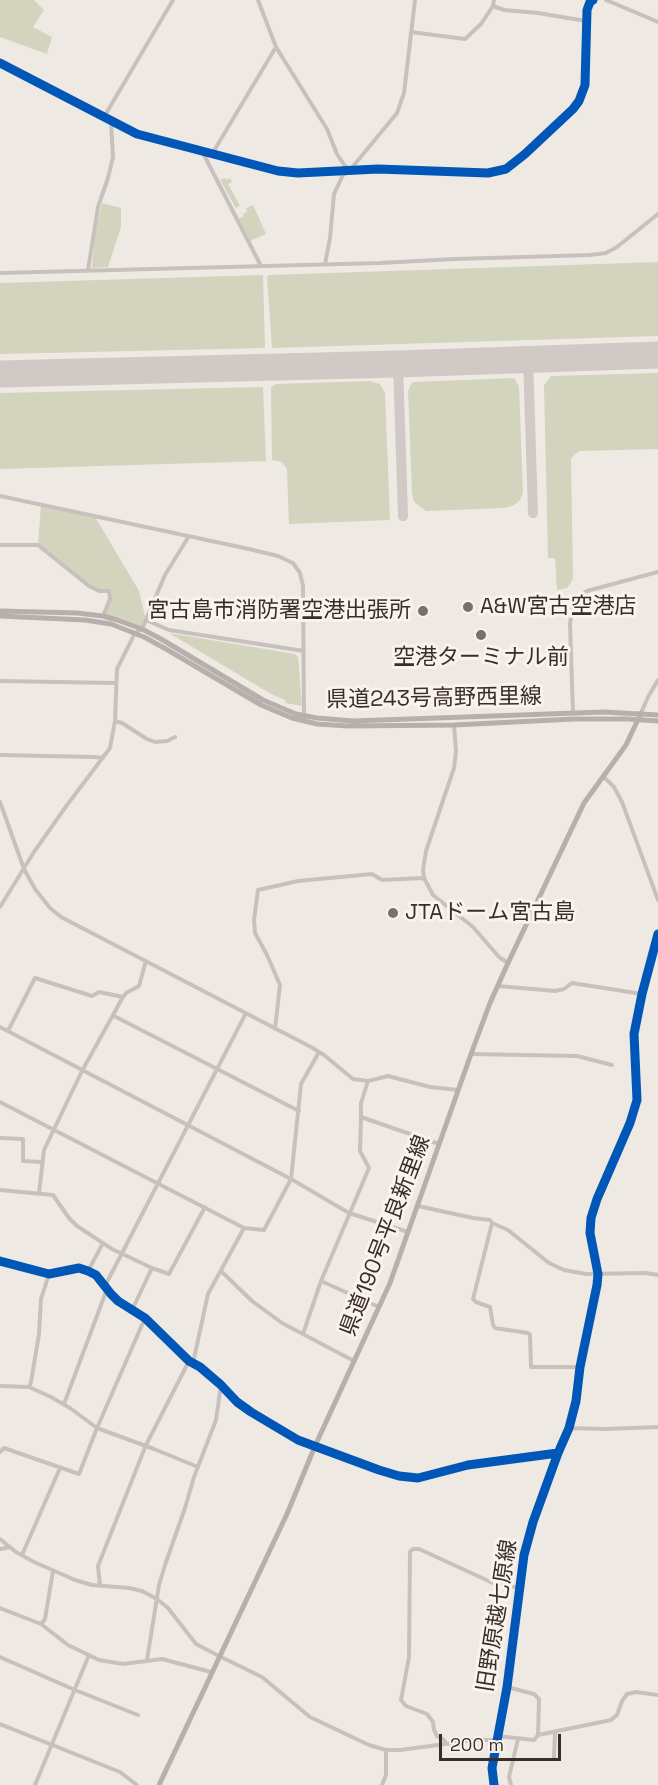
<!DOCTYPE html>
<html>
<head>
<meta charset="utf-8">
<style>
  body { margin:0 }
  #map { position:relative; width:658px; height:1785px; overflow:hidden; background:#efe9e4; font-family:"Space Grotesk",sans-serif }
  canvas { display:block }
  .scale { position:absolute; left:439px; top:1734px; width:122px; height:27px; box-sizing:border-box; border:3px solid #392d2a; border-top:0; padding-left:8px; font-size:18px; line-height:21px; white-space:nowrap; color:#392d2a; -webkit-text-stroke:4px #faf2ec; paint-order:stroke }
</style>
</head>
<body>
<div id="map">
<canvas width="658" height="1785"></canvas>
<div class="scale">200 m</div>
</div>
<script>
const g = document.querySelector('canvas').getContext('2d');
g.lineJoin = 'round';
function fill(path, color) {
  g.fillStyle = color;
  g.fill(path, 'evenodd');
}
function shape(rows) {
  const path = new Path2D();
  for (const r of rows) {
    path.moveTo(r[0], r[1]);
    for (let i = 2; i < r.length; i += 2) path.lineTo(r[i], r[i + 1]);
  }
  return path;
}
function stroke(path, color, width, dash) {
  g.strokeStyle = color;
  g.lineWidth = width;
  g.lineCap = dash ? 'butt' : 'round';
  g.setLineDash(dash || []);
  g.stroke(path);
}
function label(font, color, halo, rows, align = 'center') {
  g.font = font + ' "Space Grotesk","Noto Sans JP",sans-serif';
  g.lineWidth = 6;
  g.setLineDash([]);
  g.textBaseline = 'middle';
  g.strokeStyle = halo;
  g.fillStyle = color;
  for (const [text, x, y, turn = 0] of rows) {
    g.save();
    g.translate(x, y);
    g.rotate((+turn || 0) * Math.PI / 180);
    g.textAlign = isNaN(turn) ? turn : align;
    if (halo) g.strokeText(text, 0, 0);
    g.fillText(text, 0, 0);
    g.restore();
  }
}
fill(shape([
  [0,0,34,0,44,10,33,27,52,37,47,54,0,37],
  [225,178,227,180,230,178,232,182,228,184,240,206,236,208,220,180],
  [102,203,121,208,121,227,108,267,92,268,95,233],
  [253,205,266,234,250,241,239,218,244,216,243,214,247,212,246,208],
  [658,262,658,336,272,348,267,277,269,275],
  [263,275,265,348,0,354,0,283],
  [658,373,658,449,580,451,575,454,571,459,573,579,567,588,557,590,555,558,548,558,544,385,551,376],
  [514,378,519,386,523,493,520,500,514,505,505,508,426,511,414,502,412,493,408,392,410,386,413,382],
  [369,381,380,384,385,393,390,520,289,524,287,469,282,462,272,460,271,387,276,384],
  [263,387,266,461,0,469,0,393],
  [41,505,94,515,139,591,146,620,142,629,103,616,110,599,109,591,99,591,89,586,38,545],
  [169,633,295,654,298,657,302,706,286,703,285,700,271,694]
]), '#d2d4be');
stroke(shape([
  [528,359,533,513],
  [398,364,403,516]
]), '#d0c9c5', 10);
stroke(shape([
  [0,374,398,364,658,355]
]), '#d0c9c5', 27);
stroke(shape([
  [258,0,276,47,327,129,337,154,345,166,350,169],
  [606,0,658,22],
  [493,6,504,10,538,13,586,21],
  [411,32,465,39,481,24,493,6,494,0],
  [0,63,137,134,278,171,298,173,378,169,488,173,506,169,525,154,573,109,579,101,585,85,587,10,590,2,593,0],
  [104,117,173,0],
  [203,153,261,266],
  [212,154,276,47],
  [325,264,330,238,334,194,343,175,350,170,397,113,404,93,415,0],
  [88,270,98,207,108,178,113,157,111,122],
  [0,273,380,263,455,259,590,255,606,253,617,247,658,214],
  [0,496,249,549,278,556,293,563,300,573,303,586,304,716],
  [0,545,38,545,89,586,99,591,109,591,110,599,103,616],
  [146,620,169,630,304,651],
  [0,681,115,683],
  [573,713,570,624,573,605,581,595,587,591,658,572],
  [641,713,648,697,658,680],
  [115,721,122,723,147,739,155,742,167,741,175,737],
  [454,725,456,751,454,768,426,851,423,870,424,878,433,895,473,927,499,957,508,963],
  [0,755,94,757,103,758],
  [603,776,614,787,622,802,658,900],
  [0,802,24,869,35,889,50,908,61,917,311,1047,324,1055,353,1079,368,1081,388,1076,430,1087,458,1090],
  [0,907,34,852,67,805,110,748,115,721,117,669,135,633,142,629,165,575,189,536],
  [498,986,555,991,564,989,572,983,642,994],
  [114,1016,299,1111],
  [0,1027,291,1179,349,1213,408,1232],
  [275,1029,280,985,267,955,255,933,254,920,258,890,298,881,372,874,382,880,424,878],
  [8,1031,35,978,92,996,99,992,123,997],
  [471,1054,577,1056,612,1065],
  [368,1081,361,1103,361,1117,439,1144],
  [0,1102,244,1228,264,1230,291,1179,301,1084,319,1052],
  [0,1138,23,1139,23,1161,42,1162],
  [0,1190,53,1195,69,1218,77,1226,112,1249,152,1268,132,1310],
  [39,1193,44,1150,82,1071,123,997,126,993,139,986,146,961],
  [418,1206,473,1218,490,1220,492,1223,508,1230,549,1263,564,1270,586,1274,646,1273,658,1275],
  [492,1223,473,1299,476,1302,490,1307,493,1325,495,1328,528,1333,530,1335,531,1367,580,1367],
  [0,1261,49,1274,79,1268,88,1271,96,1275,111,1294,118,1301,145,1318,189,1361,200,1367,221,1385,237,1402,251,1412,298,1440,379,1470,399,1476,418,1478,468,1465,558,1453],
  [152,1268,169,1274,205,1207],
  [88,1271,103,1243],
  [221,1271,252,1301,282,1323,354,1361],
  [321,1281,379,1307],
  [105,1286,246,1013],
  [303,1334,321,1281,369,1168,360,1151,361,1117],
  [193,1363,208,1294,244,1228],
  [0,1386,29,1387,51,1397,70,1408,97,1428,154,1449,198,1467],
  [29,1387,31,1382,39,1334,41,1299,49,1274],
  [64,1404,107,1289],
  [569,1428,606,1429,658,1427],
  [0,1452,4,1448,79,1474,97,1428,145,1318],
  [0,1539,16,1552,34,1562,75,1580,92,1585,129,1588,142,1591,157,1599,168,1608,196,1644,219,1656,262,1677,310,1717,369,1745,386,1750,400,1750,476,1740,497,1740],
  [0,1549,10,1547],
  [22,1555,60,1468],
  [100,1586,98,1566,146,1445,189,1361],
  [0,1608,41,1624,68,1645,99,1660,123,1664,162,1659,211,1672],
  [41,1624,45,1619,53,1571],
  [0,1657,75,1690,138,1715],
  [147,1660,159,1585,165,1565,185,1508,194,1477,216,1420,221,1385],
  [507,1687,534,1694,539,1699,538,1735],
  [0,1724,120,1772,137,1785],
  [497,1736,534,1740,538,1735,611,1720,617,1715,622,1701,627,1694,636,1692,658,1695],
  [446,1744,444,1740,437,1736,434,1730,433,1722,427,1714,406,1706,401,1700,409,1657,410,1552,413,1549,419,1549,493,1583,520,1588],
  [554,1758,555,1732],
  [35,1785,89,1655],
  [382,1785,386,1775,386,1750],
  [494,1785,492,1768,507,1687,524,1555,533,1522,558,1453,569,1428,576,1401,580,1367,597,1285,598,1274,590,1233,591,1218,597,1199,630,1123,637,1100,634,1034,642,994,658,934],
  [511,1785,509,1777,518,1739]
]), '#c8c0bc', 4);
stroke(shape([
  [0,611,77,613,103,616,117,620,142,629,161,639,263,700,296,714,317,718,353,721,604,712,658,715],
  [0,616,85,620,111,624,144,637,166,649,261,705,292,718,317,724,348,726,454,725,574,719,628,719,658,721],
  [159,1785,287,1514,315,1446,390,1283,471,1054,490,1003,508,963,584,803,626,745,641,713]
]), '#b7afab', 5);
stroke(shape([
  [0,63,137,134,278,171,298,173,378,169,488,173,506,169,525,154,573,109,579,101,585,85,587,10,590,2,593,0],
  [0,1261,49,1274,79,1268,88,1271,96,1275,111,1294,118,1301,145,1318,189,1361,200,1367,221,1385,237,1402,251,1412,298,1440,379,1470,399,1476,418,1478,468,1465,558,1453],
  [494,1785,492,1768,507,1687,524,1555,533,1522,558,1453,569,1428,576,1401,580,1367,597,1285,598,1274,590,1233,591,1218,597,1199,630,1123,637,1100,634,1034,642,994,658,934]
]), '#0057b8', 9);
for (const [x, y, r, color] of [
  [468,607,6,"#796f6b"],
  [423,611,6,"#796f6b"],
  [481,635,6,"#796f6b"],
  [393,913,6,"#796f6b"]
]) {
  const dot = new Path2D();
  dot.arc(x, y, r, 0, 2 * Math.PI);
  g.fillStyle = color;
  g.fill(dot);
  stroke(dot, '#faf2ec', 2);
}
label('22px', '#392d2a', '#faf2ec', [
  ["A&W宮古空港店",480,607],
  ["宮古島市消防署空港出張所",411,611,"right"],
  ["空港ターミナル前",481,658,"center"],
  ["JTAドーム宮古島",405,913]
], 'left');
label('22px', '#392d2a', '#faf2ec', [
  ["県道243号高野西里線",434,699,-1],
  ["県道190号平良新里線",386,1236,-69],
  ["旧野原越七原線",498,1616,-81]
]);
</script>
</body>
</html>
